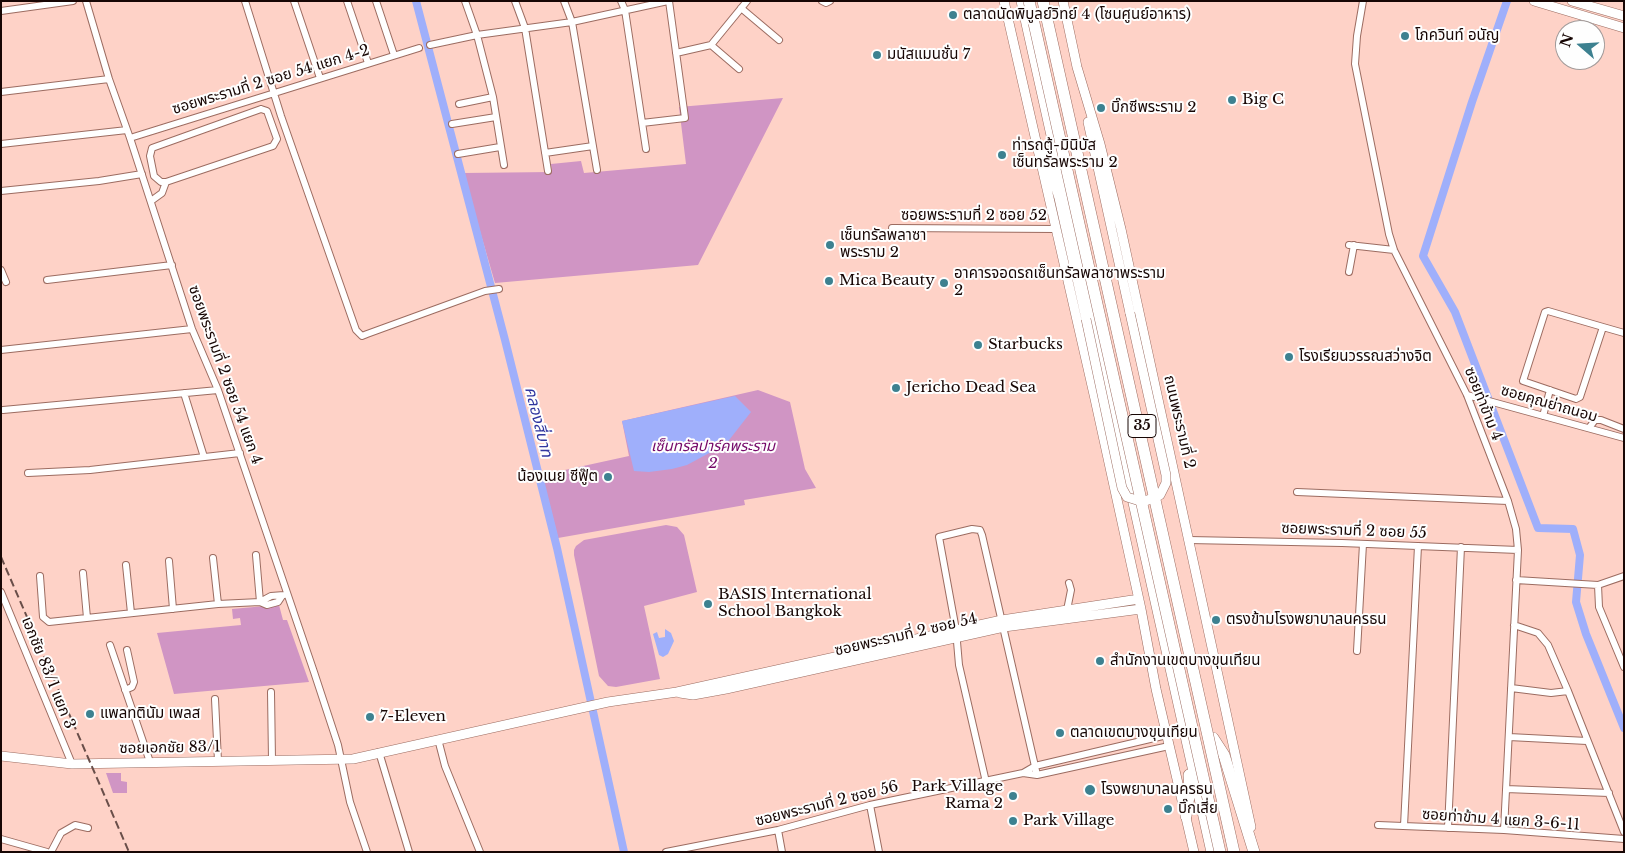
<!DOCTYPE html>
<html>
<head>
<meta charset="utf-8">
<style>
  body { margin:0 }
  #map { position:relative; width:1625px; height:853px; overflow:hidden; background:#fed2c7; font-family:"Libre Baskerville",serif }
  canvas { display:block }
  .frame { position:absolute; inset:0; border:2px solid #170604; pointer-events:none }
  .north { position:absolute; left:1555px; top:20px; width:50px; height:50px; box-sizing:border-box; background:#fefefe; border:1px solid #a29b9a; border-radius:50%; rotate:289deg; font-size:14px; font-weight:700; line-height:20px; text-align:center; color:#170604 }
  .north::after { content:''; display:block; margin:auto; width:18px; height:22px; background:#3d8190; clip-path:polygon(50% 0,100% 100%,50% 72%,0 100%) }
</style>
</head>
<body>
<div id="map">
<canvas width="1625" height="853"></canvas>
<div class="frame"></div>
<div class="north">N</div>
</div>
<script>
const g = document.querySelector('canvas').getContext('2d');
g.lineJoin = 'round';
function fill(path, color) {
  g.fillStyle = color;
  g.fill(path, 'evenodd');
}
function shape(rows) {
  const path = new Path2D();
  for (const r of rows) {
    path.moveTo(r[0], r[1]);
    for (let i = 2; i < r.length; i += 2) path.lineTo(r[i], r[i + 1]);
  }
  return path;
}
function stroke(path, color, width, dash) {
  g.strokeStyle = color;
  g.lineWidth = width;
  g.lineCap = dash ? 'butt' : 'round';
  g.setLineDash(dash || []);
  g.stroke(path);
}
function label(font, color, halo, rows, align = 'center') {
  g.font = font + ' "Libre Baskerville","Noto Sans Thai",serif';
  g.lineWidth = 4;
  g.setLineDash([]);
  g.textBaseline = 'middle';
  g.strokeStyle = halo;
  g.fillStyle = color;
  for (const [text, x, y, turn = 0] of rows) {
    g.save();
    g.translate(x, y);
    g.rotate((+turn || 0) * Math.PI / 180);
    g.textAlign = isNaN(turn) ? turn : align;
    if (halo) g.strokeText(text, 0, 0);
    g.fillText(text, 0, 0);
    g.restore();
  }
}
fill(shape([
  [783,98,698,265,495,283,463,173,552,172,551,164,581,161,584,173,686,164,679,107],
  [758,390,790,402,805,469,816,488,744,500,745,505,558,538,542,475,629,456,622,421],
  [666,525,677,527,684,535,697,592,644,606,660,679,616,687,608,686,599,676,574,555,574,550,576,546,584,540],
  [276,605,279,605,283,620,287,620,309,682,174,694,157,633,241,625,240,618,233,619,232,609],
  [106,773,121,773,121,781,127,782,127,793,113,793]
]), '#d095c4');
fill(shape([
  [735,396,751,412,726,444,687,465,672,469,649,472,634,471,622,421],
  [665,629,671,633,674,641,668,654,663,657,659,655,653,634,657,632,659,638,665,637]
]), '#9faffb');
stroke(shape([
  [416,1,505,340,557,548,624,852],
  [1507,1,1472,102,1423,256,1455,312,1538,528,1573,529,1580,555,1576,602,1586,634,1624,728]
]), '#9faffb', 8);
const street = shape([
  [86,1,109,79,130,138,192,329,218,390,314,672,338,745,350,802,367,852],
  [245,1,281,116,356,330,362,336,367,334,485,291,499,289],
  [294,1,320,78],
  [347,1,368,63],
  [376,1,394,55],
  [465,1,477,35,493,97,504,165],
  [515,1,525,28,548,171],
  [564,1,572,22,597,170],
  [621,1,625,10,646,149],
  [822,1,826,3,830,1],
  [1363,1,1357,36,1355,64,1389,234,1394,250,1467,395,1508,501,1516,529,1518,550,1504,830],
  [741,8,779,40],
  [1,11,73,1],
  [430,45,477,35,572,22,668,1],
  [711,45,739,69],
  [676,53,711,45,747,1],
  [1,92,109,79],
  [459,104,493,97],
  [261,109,267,111,277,139,273,146,166,182,161,182,154,176,150,156,152,148,261,109],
  [642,123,685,118,669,1],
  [452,124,496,117],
  [130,138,419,48],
  [1,144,127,130],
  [545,153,593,146],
  [458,154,500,147],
  [1,191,99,181,142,174],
  [151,201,162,193,166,182],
  [892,228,1056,229],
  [1349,245,1394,250],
  [1,270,6,282],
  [1349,272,1354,245],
  [47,280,172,265],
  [1603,327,1580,397,1576,399,1523,381,1545,312,1548,311,1603,327,1624,333],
  [1,350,192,329],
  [184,393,204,457],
  [1467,395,1624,438],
  [3,410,218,390],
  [1543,416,1550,390],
  [1589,428,1595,420,1601,420,1624,429],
  [28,473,90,470,240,453],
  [1297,492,1508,501],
  [1189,540,1342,543,1518,550],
  [256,555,260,602],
  [213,558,218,604],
  [169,561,173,609],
  [126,565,131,613],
  [83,573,87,618],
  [40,576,43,617,49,622,218,604,260,602,267,605,278,602,282,596],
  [1516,580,1598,585,1624,576],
  [1598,585,1599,607,1624,667],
  [1,592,72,764],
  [260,602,271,596,284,595],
  [1067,610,1071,590,1069,583],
  [1514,625,1538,633,1548,645,1568,691,1624,832],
  [110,645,150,762],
  [1357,651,1363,544],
  [1511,688,1551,693,1568,691],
  [125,690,132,687,134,682,127,650],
  [271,692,272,760],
  [215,699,218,761],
  [1167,735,1035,766,1023,773,1037,775,1169,746],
  [1509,737,1587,741],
  [438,739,445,766,480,852],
  [379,752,409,852],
  [986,782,959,665,956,630,939,537,972,529,980,530,982,535,1037,775],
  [1506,789,1609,793],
  [870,805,879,852],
  [1378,825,1504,830,1624,839],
  [1404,826,1418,546],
  [1448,828,1461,547],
  [778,830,782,852],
  [1,839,47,852],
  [51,852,61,833,75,825,88,828],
  [666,852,778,830,870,805,1023,773]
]);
const secondary = shape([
  [1004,1,1095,399,1141,609,1156,689,1194,852],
  [1063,1,1077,67,1100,144,1121,229,1251,827],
  [1534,1,1624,28],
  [1572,1,1624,16],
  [1088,122,1130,313],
  [1043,147,1059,198,1086,319],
  [680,693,693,695,726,689,1004,627,1141,609],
  [1,756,72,764,353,759,608,702,677,692,1002,620,1139,599]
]);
const highway = shape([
  [1022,1,1212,852],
  [1213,738,1224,755,1254,852],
  [1186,816,1190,789,1189,775]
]);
stroke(street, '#9c6c61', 8);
stroke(secondary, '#9c6c61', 10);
stroke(highway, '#9c6c61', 12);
stroke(street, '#fff', 6);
stroke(secondary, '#fff', 9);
stroke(highway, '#fff', 11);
stroke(shape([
  [1,557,129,852]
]), '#694e49', 2, [8, 4]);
const secondaryBridge = shape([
  [1086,319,1122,488,1127,497,1143,502,1160,495,1166,483,1166,475,1130,313]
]);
const highwayBridge = shape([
  [1029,1,1220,852],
  [1043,1,1234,852]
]);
stroke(secondaryBridge, '#9c6c61', 10, []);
stroke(highwayBridge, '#9c6c61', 12, []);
stroke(secondaryBridge, '#fff', 9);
stroke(highwayBridge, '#fff', 11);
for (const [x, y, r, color] of [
  [953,15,5,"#3d8190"],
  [1405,36,5,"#3d8190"],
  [877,55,5,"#3d8190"],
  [1232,100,5,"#3d8190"],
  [1101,108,5,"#3d8190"],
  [1002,155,5,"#3d8190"],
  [830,245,5,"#3d8190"],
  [829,281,5,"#3d8190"],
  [944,283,5,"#3d8190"],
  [978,345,5,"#3d8190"],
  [1289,357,5,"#3d8190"],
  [896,388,5,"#3d8190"],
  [608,477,5,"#3d8190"],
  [708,604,5,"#3d8190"],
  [1216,620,5,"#3d8190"],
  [1100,661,5,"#3d8190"],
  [90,714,5,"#3d8190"],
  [370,717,5,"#3d8190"],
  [1060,733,5,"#3d8190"],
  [1090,790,6,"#3d8190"],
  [1013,796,5,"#3d8190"],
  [1168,809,5,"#3d8190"],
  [1013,821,5,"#3d8190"]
]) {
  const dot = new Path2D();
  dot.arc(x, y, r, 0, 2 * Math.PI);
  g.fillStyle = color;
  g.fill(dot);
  stroke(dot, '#fefefe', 2);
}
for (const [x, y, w] of [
  [1142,426,28]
]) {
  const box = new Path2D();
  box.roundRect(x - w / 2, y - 11.5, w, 23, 4);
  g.fillStyle = '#fefefe';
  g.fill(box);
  stroke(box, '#170604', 1);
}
label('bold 14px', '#170604', null, [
  ["35",1142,426]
]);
label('15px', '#170604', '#fefefe', [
  ["ตลาดนัดพิบูลย์วิทย์ 4 (โซนศูนย์อาหาร)",963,15],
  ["โภควินท์ อนัญ",1415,36],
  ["มนัสแมนชั่น 7",887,55],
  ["Big C",1242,100],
  ["บิ๊กซีพระราม 2",1111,108],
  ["ท่ารถตู้-มินิบัส",1012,146],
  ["เซ็นทรัลพระราม 2",1012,163],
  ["เซ็นทรัลพลาซา",840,236],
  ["พระราม 2",840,253],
  ["อาคารจอดรถเซ็นทรัลพลาซาพระราม",954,274],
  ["2",954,291],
  ["Mica Beauty",839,281],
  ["Starbucks",988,345],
  ["โรงเรียนวรรณสว่างจิต",1299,357],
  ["Jericho Dead Sea",906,388],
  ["น้องเนย ซีฟู๊ต",598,477,"right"],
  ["BASIS International",718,595],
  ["School Bangkok",718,612],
  ["ตรงข้ามโรงพยาบาลนครธน",1226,620],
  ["สำนักงานเขตบางขุนเทียน",1110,661],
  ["แพลทตินัม เพลส",100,714],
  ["7-Eleven",380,717],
  ["ตลาดเขตบางขุนเทียน",1070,733],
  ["Park Village",1003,787,"right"],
  ["Rama 2",1003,804,"right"],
  ["โรงพยาบาลนครธน",1101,790],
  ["บิ๊กเสี่ย",1178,809],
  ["Park Village",1023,821]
], 'left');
label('15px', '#170604', '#fefefe', [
  ["ซอยพระรามที่ 2 ซอย 54 แยก 4-2",271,80,-17],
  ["ซอยพระรามที่ 2 ซอย 52",974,216],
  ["ซอยพระรามที่ 2 ซอย 54 แยก 4",225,375,70],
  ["ซอยท่าข้าม 4",1483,404,68],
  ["ซอยคุณย่าถนอม",1549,404,16],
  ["ถนนพระรามที่ 2",1179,422,77],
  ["ซอยพระรามที่ 2 ซอย 55",1354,531,2],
  ["ซอยพระรามที่ 2 ซอย 54",906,635,-13],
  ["เอกชัย 83/1 แยก 3",48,673,68],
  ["ซอยเอกชัย 83/1",170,748,-1],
  ["ซอยพระรามที่ 2 ซอย 56",827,804,-14],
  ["ซอยท่าข้าม 4 แยก 3-6-11",1501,820,4]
]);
label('italic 15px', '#750969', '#fefefe', [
  ["เซ็นทรัลปาร์คพระราม",713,447],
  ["2",713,464]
]);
label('italic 16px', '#31369f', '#fefefe', [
  ["คลองสี่บาท",538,422,76]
]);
</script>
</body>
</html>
